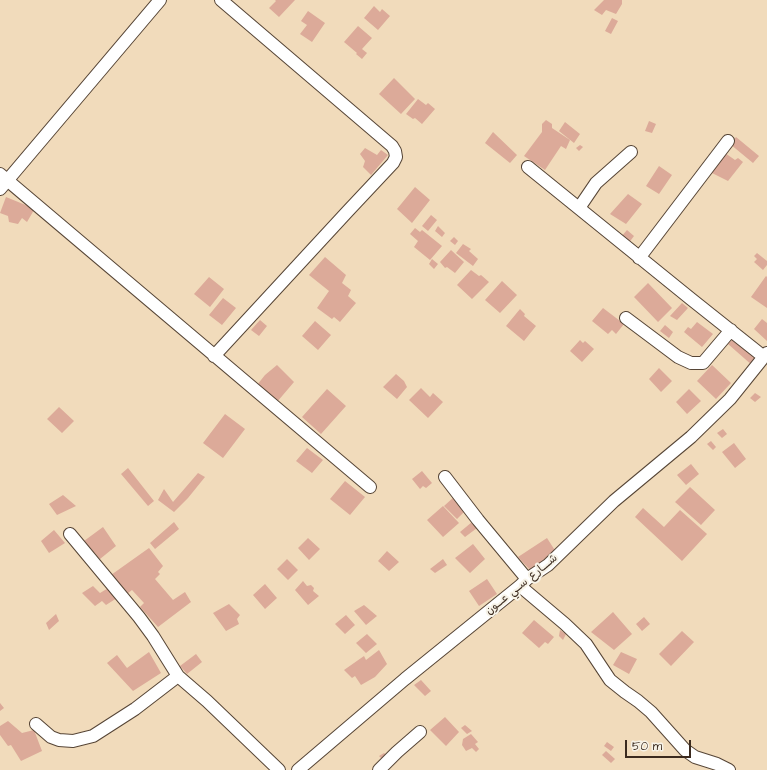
<!DOCTYPE html>
<html>
<head>
<meta charset="utf-8">
<style>
  body { margin:0 }
  #map { position:relative; width:767px; height:770px; overflow:hidden; background:#f1dbbb; font-family:"Architects Daughter",sans-serif }
  canvas { display:block }
  .scale { position:absolute; left:625px; top:740px; width:66px; height:18px; box-sizing:border-box; border:2px solid #3b2a1e; border-top:0; padding-left:5px; font-size:12px; line-height:14px; white-space:nowrap; color:#3b2a1e; -webkit-text-stroke:3px #f7f3e8; paint-order:stroke }
</style>
</head>
<body>
<div id="map">
<canvas width="767" height="770"></canvas>
<div class="scale">50 m</div>
</div>
<script>
const g = document.querySelector('canvas').getContext('2d');
g.lineJoin = 'round';
function fill(path, color) {
  g.fillStyle = color;
  g.fill(path, 'evenodd');
}
function shape(rows) {
  const path = new Path2D();
  for (const r of rows) {
    path.moveTo(r[0], r[1]);
    for (let i = 2; i < r.length; i += 2) path.lineTo(r[i], r[i + 1]);
  }
  return path;
}
function stroke(path, color, width, dash) {
  g.strokeStyle = color;
  g.lineWidth = width;
  g.lineCap = dash ? 'butt' : 'round';
  g.setLineDash(dash || []);
  g.stroke(path);
}
function label(font, color, halo, rows, align = 'center') {
  g.font = font + ' "Architects Daughter","Playpen Sans Arabic",sans-serif';
  g.lineWidth = 4;
  g.setLineDash([]);
  g.textBaseline = 'middle';
  g.strokeStyle = halo;
  g.fillStyle = color;
  for (const [text, x, y, turn = 0] of rows) {
    g.save();
    g.translate(x, y);
    g.rotate((+turn || 0) * Math.PI / 180);
    g.textAlign = isNaN(turn) ? turn : align;
    if (halo) g.strokeText(text, 0, 0);
    g.fillText(text, 0, 0);
    g.restore();
  }
}
fill(shape([
  [275,0,295,0,279,17,269,8,276,1],
  [604,0,622,0,622,4,616,14,606,10,602,15,594,10],
  [374,6,380,12,382,9,390,16,378,30,364,18],
  [308,11,325,23,312,42,300,34,307,25,301,21],
  [612,18,618,21,611,34,605,31],
  [358,26,372,38,362,49,367,53,362,59,356,54,357,53,344,42],
  [394,78,415,99,401,114,379,94],
  [418,99,426,105,428,103,435,109,422,124,415,118,413,119,406,114],
  [546,120,552,124,552,128,570,140,566,149,561,146,545,170,524,156,542,132,542,124],
  [649,121,656,124,652,133,645,131],
  [565,122,580,134,574,143,559,131],
  [493,132,517,155,510,163,485,143],
  [736,137,759,156,753,163,730,144],
  [580,145,583,147,579,151,576,148],
  [365,148,377,155,381,150,388,155,371,175,363,167,365,161,360,154],
  [725,153,735,160,738,158,743,162,728,181,710,172],
  [659,166,672,175,659,194,646,186],
  [415,187,430,200,412,223,397,209],
  [628,194,642,204,626,224,610,214],
  [6,197,28,206,34,210,27,222,22,218,18,224,9,222,8,216,0,213],
  [431,215,437,220,428,231,422,226],
  [438,226,445,233,442,237,435,231],
  [415,228,420,232,422,230,442,246,430,260,414,247,418,241,410,234],
  [627,230,634,236,628,244,621,237],
  [454,237,458,241,455,245,450,241],
  [463,244,471,249,469,251,478,259,473,266,456,253],
  [451,250,464,262,455,273,447,267,445,268,440,262],
  [757,253,767,261,767,265,763,270,754,262,757,259,754,256],
  [325,257,346,275,342,283,351,290,348,296,356,303,340,322,334,317,332,319,317,308,329,291,309,275],
  [432,259,438,264,434,269,429,264],
  [471,270,479,276,481,275,489,282,472,299,457,285],
  [766,276,767,277,767,308,751,297],
  [209,277,224,289,210,307,194,294],
  [502,281,517,295,500,313,485,300],
  [648,283,672,308,658,322,634,297],
  [223,298,236,308,222,325,209,315],
  [682,303,688,308,677,320,670,316],
  [603,308,624,324,616,334,612,330,608,334,592,321],
  [520,309,525,314,524,316,536,326,524,341,506,326],
  [762,319,767,323,767,341,754,329],
  [260,320,267,326,259,336,251,330],
  [315,321,331,335,318,350,302,336],
  [697,322,713,334,702,347,684,332,688,327,691,329],
  [665,325,673,332,669,338,660,331],
  [733,339,760,359,753,366,728,344],
  [580,340,583,343,585,341,594,349,582,362,570,351],
  [277,365,294,382,277,402,257,385,265,375],
  [712,365,731,383,716,399,697,381],
  [659,368,672,381,661,392,649,379],
  [396,374,404,381,407,387,397,399,383,387],
  [421,388,430,397,433,393,443,402,428,418,409,400],
  [327,389,346,406,321,434,302,417],
  [689,389,701,401,687,414,676,402],
  [755,393,761,397,755,402,750,398],
  [59,407,74,421,62,433,47,419],
  [225,414,245,429,223,458,203,443],
  [723,429,727,434,722,438,717,433],
  [711,441,716,447,713,450,707,444],
  [734,443,746,459,735,468,722,452],
  [307,448,323,460,312,473,296,461],
  [691,464,699,474,686,485,677,475],
  [128,468,154,501,148,506,121,474],
  [422,471,432,483,426,488,423,486,420,489,412,479],
  [198,473,205,477,188,498,174,512,158,500,164,489,173,502],
  [345,481,365,497,350,515,330,499],
  [690,487,715,510,701,525,675,502],
  [63,495,76,506,57,515,49,504],
  [455,496,467,509,457,519,444,506],
  [443,506,459,523,443,537,427,520],
  [643,508,664,527,680,510,707,534,682,561,635,517],
  [174,522,179,529,155,549,150,543],
  [472,522,477,528,465,537,460,532],
  [103,527,116,546,100,559,84,541],
  [54,530,65,543,49,553,41,541],
  [308,538,320,549,309,560,298,548],
  [547,538,556,552,531,571,518,557],
  [473,544,485,559,470,573,455,558],
  [149,548,163,566,158,572,160,574,155,579,173,600,185,592,191,602,158,627,140,607,144,603,132,590,127,594,111,575],
  [387,551,399,562,389,571,378,561],
  [287,559,298,570,288,580,277,569],
  [443,559,447,565,435,573,430,569],
  [487,579,497,594,479,606,469,591],
  [303,581,307,586,311,585,314,588,313,591,319,596,308,605,295,590],
  [265,584,277,598,265,609,253,595],
  [93,586,100,593,110,587,117,598,106,605,102,601,95,606,82,593],
  [229,604,240,615,237,619,239,624,226,631,213,613],
  [364,605,377,616,366,625,354,611],
  [613,612,632,634,614,650,591,632],
  [56,614,59,621,49,630,46,623],
  [346,615,355,625,345,634,335,624],
  [644,617,650,624,642,631,636,624],
  [534,620,554,637,548,644,545,642,539,648,522,633],
  [560,630,566,634,563,640,559,636],
  [682,631,694,642,671,666,659,654],
  [367,634,377,644,366,653,356,643],
  [379,650,387,664,375,677,361,685,355,676,352,678,344,670,364,656,366,660],
  [149,652,161,673,133,691,107,663,117,655,127,668],
  [621,652,637,659,629,674,613,665],
  [196,654,202,662,187,674,180,666],
  [421,680,431,691,425,696,414,685],
  [0,703,4,708,0,711],
  [445,717,459,732,446,746,430,730],
  [8,721,22,733,34,730,42,751,21,761,11,745,8,746,0,735,0,726],
  [465,725,472,731,467,734,461,728],
  [471,734,478,742,475,744,479,749,476,752,472,748,466,751,462,745,463,739],
  [607,742,614,747,611,751,604,746],
  [606,751,615,759,611,763,602,755],
  [384,753,388,756,383,760,379,756]
]), '#dcaa99');
const minor = shape([
  [528,167,691,299,764,357],
  [0,174,370,487],
  [0,189,160,0],
  [579,208,596,183,631,152],
  [639,258,728,141],
  [626,318,678,357,691,363,703,363,731,330],
  [214,356,347,212,393,163,396,157,395,151,392,146,221,0],
  [445,477,478,520,527,579],
  [70,534,139,617,153,636,178,676,207,701,279,770],
  [520,586,565,624,586,644,610,680,625,692,638,701,651,712,685,750,695,757,717,764,729,770],
  [36,724,51,737,59,740,73,741,93,736,135,709,178,676],
  [298,770,405,679,520,586,527,579,548,565,614,501,691,437,730,399,767,353],
  [379,770,397,752,420,732]
]);
stroke(minor, '#564536', 14);
stroke(minor, '#fff', 12);
label('11px', '#3b2a1e', '#f7f3e8', [
  ["شــــارع ســي عـــون",522,585,-39]
]);
</script>
</body>
</html>
